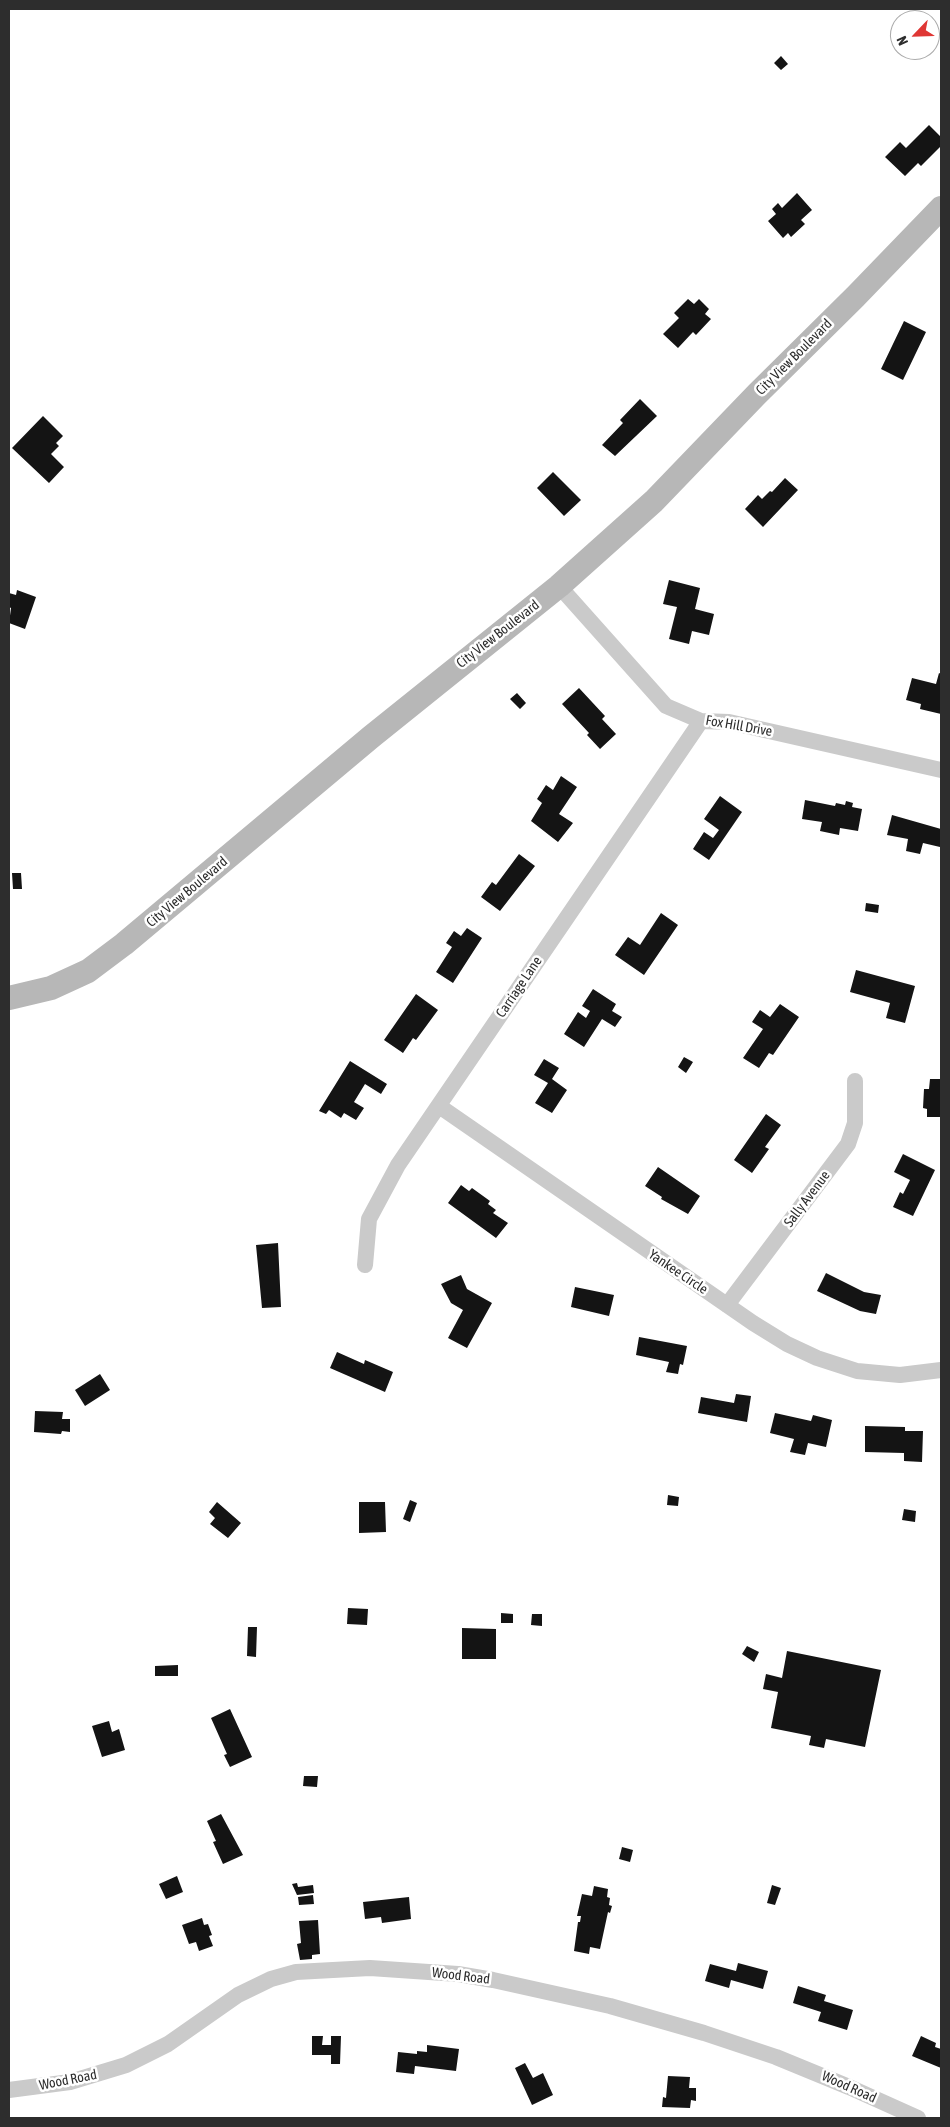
<!DOCTYPE html>
<html>
<head>
<meta charset="utf-8">
<style>
  body { margin:0 }
  #map { position:relative; width:950px; height:2127px; overflow:hidden; background:#fff; font-family:"Asap Condensed",sans-serif }
  canvas { display:block }
  .frame { position:absolute; inset:0; border:10px solid #2d2d2d; pointer-events:none }
  .north { position:absolute; left:890px; top:10px; width:50px; height:50px; box-sizing:border-box; background:#fff; border:1px solid #ababab; border-radius:50%; rotate:246deg; font-size:14px; font-weight:700; line-height:20px; text-align:center; color:#2d2d2d }
  .north::after { content:''; display:block; margin:auto; width:18px; height:22px; background:#df3634; clip-path:polygon(50% 0,100% 100%,50% 72%,0 100%) }
</style>
</head>
<body>
<div id="map">
<canvas width="950" height="2127"></canvas>
<div class="frame"></div>
<div class="north">N</div>
</div>
<script>
const g = document.querySelector('canvas').getContext('2d');
g.lineJoin = 'round';
function fill(path, color) {
  g.fillStyle = color;
  g.fill(path, 'evenodd');
}
function shape(rows) {
  const path = new Path2D();
  for (const r of rows) {
    path.moveTo(r[0], r[1]);
    for (let i = 2; i < r.length; i += 2) path.lineTo(r[i], r[i + 1]);
  }
  return path;
}
function stroke(path, color, width, dash) {
  g.strokeStyle = color;
  g.lineWidth = width;
  g.lineCap = dash ? 'butt' : 'round';
  g.setLineDash(dash || []);
  g.stroke(path);
}
function label(font, color, halo, rows, align = 'center') {
  g.font = font + ' "Asap Condensed",sans-serif';
  g.lineWidth = 5;
  g.setLineDash([]);
  g.textBaseline = 'middle';
  g.strokeStyle = halo;
  g.fillStyle = color;
  for (const [text, x, y, turn = 0] of rows) {
    g.save();
    g.translate(x, y);
    g.rotate((+turn || 0) * Math.PI / 180);
    g.textAlign = isNaN(turn) ? turn : align;
    if (halo) g.strokeText(text, 0, 0);
    g.fillText(text, 0, 0);
    g.restore();
  }
}
fill(shape([
  [781,56,788,64,781,70,774,63],
  [929,125,941,137,941,146,921,166,918,163,905,176,885,157,900,142,906,148],
  [797,193,812,210,801,220,805,224,791,237,788,233,783,238,768,221,776,214,772,209,778,203,782,208],
  [688,299,694,304,699,299,709,309,705,314,711,319,696,335,693,332,678,348,663,334,679,318,674,313],
  [904,321,926,332,903,380,881,369],
  [640,399,657,416,615,456,602,445,623,423,620,420],
  [43,416,63,436,56,443,59,446,51,454,64,467,49,483,12,448],
  [553,472,581,500,564,516,537,488],
  [785,478,798,490,763,527,745,509,758,495,762,499,770,491,772,492],
  [669,580,700,588,695,609,714,614,709,635,692,631,689,644,669,639,677,607,663,604],
  [17,590,36,597,25,629,9,623,11,608,9,607,9,593,16,595],
  [939,673,941,674,941,714,920,709,921,704,906,700,912,678,936,684],
  [579,688,605,716,602,719,616,734,600,749,587,735,589,733,562,704],
  [517,693,526,703,520,709,510,699],
  [561,776,577,787,559,814,573,823,558,842,531,821,542,803,537,799,546,785,553,790],
  [720,796,742,812,709,860,693,849,704,832,713,838,719,830,704,819],
  [805,800,835,806,836,803,845,805,846,801,853,803,852,807,862,809,858,831,840,828,839,835,820,831,822,822,802,819],
  [892,815,941,829,940,847,923,843,920,854,906,851,908,839,887,835],
  [519,854,535,866,500,911,481,897,492,882,496,885],
  [12,873,21,873,22,889,13,889],
  [866,903,879,905,878,913,865,911],
  [661,913,678,925,644,975,615,955,628,937,640,945],
  [467,928,482,938,453,983,436,972,452,947,446,943,454,931,461,936],
  [856,970,915,986,905,1023,886,1018,890,1003,850,992],
  [593,989,616,1004,612,1011,622,1017,615,1027,602,1019,584,1047,564,1034,578,1012,586,1018,590,1011,582,1006],
  [416,994,438,1010,416,1040,413,1038,403,1053,384,1040],
  [780,1004,799,1017,773,1055,769,1053,759,1068,743,1058,763,1029,752,1022,760,1010,770,1017],
  [684,1057,693,1062,686,1073,678,1067],
  [544,1059,559,1068,552,1079,567,1090,552,1113,535,1103,548,1083,534,1075],
  [350,1061,387,1084,381,1094,365,1084,354,1102,364,1108,356,1120,344,1113,341,1118,329,1110,326,1114,319,1111],
  [930,1079,941,1079,941,1117,927,1117,927,1109,923,1108,924,1089,929,1089],
  [766,1114,781,1125,765,1147,769,1149,752,1173,734,1160],
  [903,1154,935,1170,913,1216,893,1207,900,1192,903,1194,910,1180,894,1172],
  [658,1167,700,1196,688,1214,661,1199,662,1197,645,1186],
  [461,1185,469,1191,472,1188,490,1201,488,1204,496,1210,493,1213,508,1223,496,1238,448,1203],
  [278,1243,281,1307,262,1308,256,1245],
  [826,1273,864,1292,881,1295,876,1314,860,1311,817,1291],
  [461,1275,467,1289,492,1303,467,1348,448,1338,463,1310,451,1303,441,1284],
  [575,1287,614,1295,609,1316,571,1307],
  [639,1337,687,1346,683,1365,680,1364,678,1374,666,1372,669,1362,636,1355],
  [337,1352,364,1364,365,1360,393,1372,385,1392,330,1368],
  [100,1374,110,1390,85,1406,75,1390],
  [736,1394,751,1396,747,1422,698,1413,701,1397,734,1403],
  [35,1411,63,1412,62,1419,70,1419,70,1432,62,1431,61,1434,34,1432],
  [775,1413,811,1421,813,1415,832,1420,826,1447,808,1443,805,1455,790,1452,794,1439,770,1433],
  [865,1426,905,1427,905,1431,923,1431,922,1462,904,1461,904,1453,865,1452],
  [668,1495,679,1497,678,1506,667,1505],
  [410,1500,417,1503,410,1522,403,1519],
  [217,1502,241,1523,228,1538,210,1524,215,1518,209,1512],
  [359,1502,385,1502,386,1532,359,1533],
  [904,1509,916,1511,915,1522,902,1520],
  [348,1608,368,1609,367,1625,347,1624],
  [501,1613,513,1614,513,1623,501,1623],
  [532,1614,542,1614,542,1626,531,1625],
  [248,1627,257,1627,256,1657,247,1656],
  [462,1628,496,1629,496,1659,462,1659],
  [747,1646,759,1652,754,1662,742,1654],
  [787,1651,881,1670,865,1747,826,1739,824,1748,809,1745,811,1736,771,1728,778,1692,763,1689,766,1674,782,1678],
  [178,1665,178,1676,155,1676,155,1666],
  [230,1709,252,1757,230,1767,224,1755,227,1754,211,1718],
  [109,1721,112,1732,119,1729,125,1750,102,1757,92,1726],
  [304,1776,318,1776,317,1787,303,1786],
  [221,1814,243,1855,223,1864,213,1842,216,1841,207,1821],
  [622,1847,633,1850,630,1862,619,1859],
  [177,1876,183,1892,166,1899,159,1884],
  [297,1883,298,1887,313,1885,314,1893,297,1895,292,1884],
  [772,1885,781,1888,775,1905,767,1903],
  [594,1886,608,1889,607,1897,610,1898,609,1905,612,1906,610,1913,608,1912,600,1949,590,1947,589,1954,574,1951,578,1922,580,1922,581,1916,577,1916,582,1894,592,1896],
  [313,1895,314,1904,299,1905,298,1897],
  [409,1897,411,1919,382,1923,381,1917,365,1919,363,1902],
  [202,1918,204,1925,208,1924,212,1935,209,1936,213,1946,199,1951,196,1942,189,1944,182,1925],
  [318,1920,320,1954,312,1955,312,1959,300,1960,297,1944,301,1943,299,1921],
  [738,1963,768,1971,763,1989,731,1980,729,1988,705,1981,710,1964,736,1971],
  [798,1986,826,1995,824,2001,853,2010,847,2030,818,2021,821,2012,793,2003],
  [312,2036,323,2036,322,2045,331,2045,331,2036,341,2036,340,2064,331,2064,331,2055,312,2055],
  [921,2036,936,2043,935,2047,941,2049,941,2068,912,2056],
  [427,2045,459,2049,456,2071,415,2066,414,2074,396,2072,398,2052,417,2054,417,2051,427,2052],
  [525,2063,533,2078,543,2073,553,2095,532,2105,515,2068],
  [668,2076,690,2077,689,2088,696,2088,696,2101,691,2100,690,2108,662,2107,663,2097,666,2098]
]), '#141414');
stroke(shape([
  [559,586,666,706,701,721,729,722,941,770],
  [439,1106,753,1323,787,1344,817,1358,857,1371,900,1375,941,1370],
  [365,1265,369,1219,398,1165,701,721],
  [727,1305,848,1144,855,1123,855,1081],
  [9,2090,70,2082,126,2065,168,2044,238,1995,271,1979,296,1972,370,1968,458,1974,493,1980,610,2006,704,2033,776,2057,849,2087,918,2118]
]), '#cacaca', 16);
stroke(shape([
  [9,998,51,988,88,971,124,944,371,737,559,586,654,501,757,394,855,297,941,208]
]), '#b7b7b7', 24);
label('14px', '#2d2d2d', '#fff', [
  ["City View Boulevard",794,357,-45],
  ["City View Boulevard",498,634,-38],
  ["Fox Hill Drive",739,726,10],
  ["City View Boulevard",187,892,-40],
  ["Carriage Lane",519,987,-56],
  ["Sally Avenue",807,1199,-53],
  ["Yankee Circle",678,1272,34],
  ["Wood Road",461,1976,7],
  ["Wood Road",68,2080,-11],
  ["Wood Road",849,2087,24]
]);
</script>
</body>
</html>
